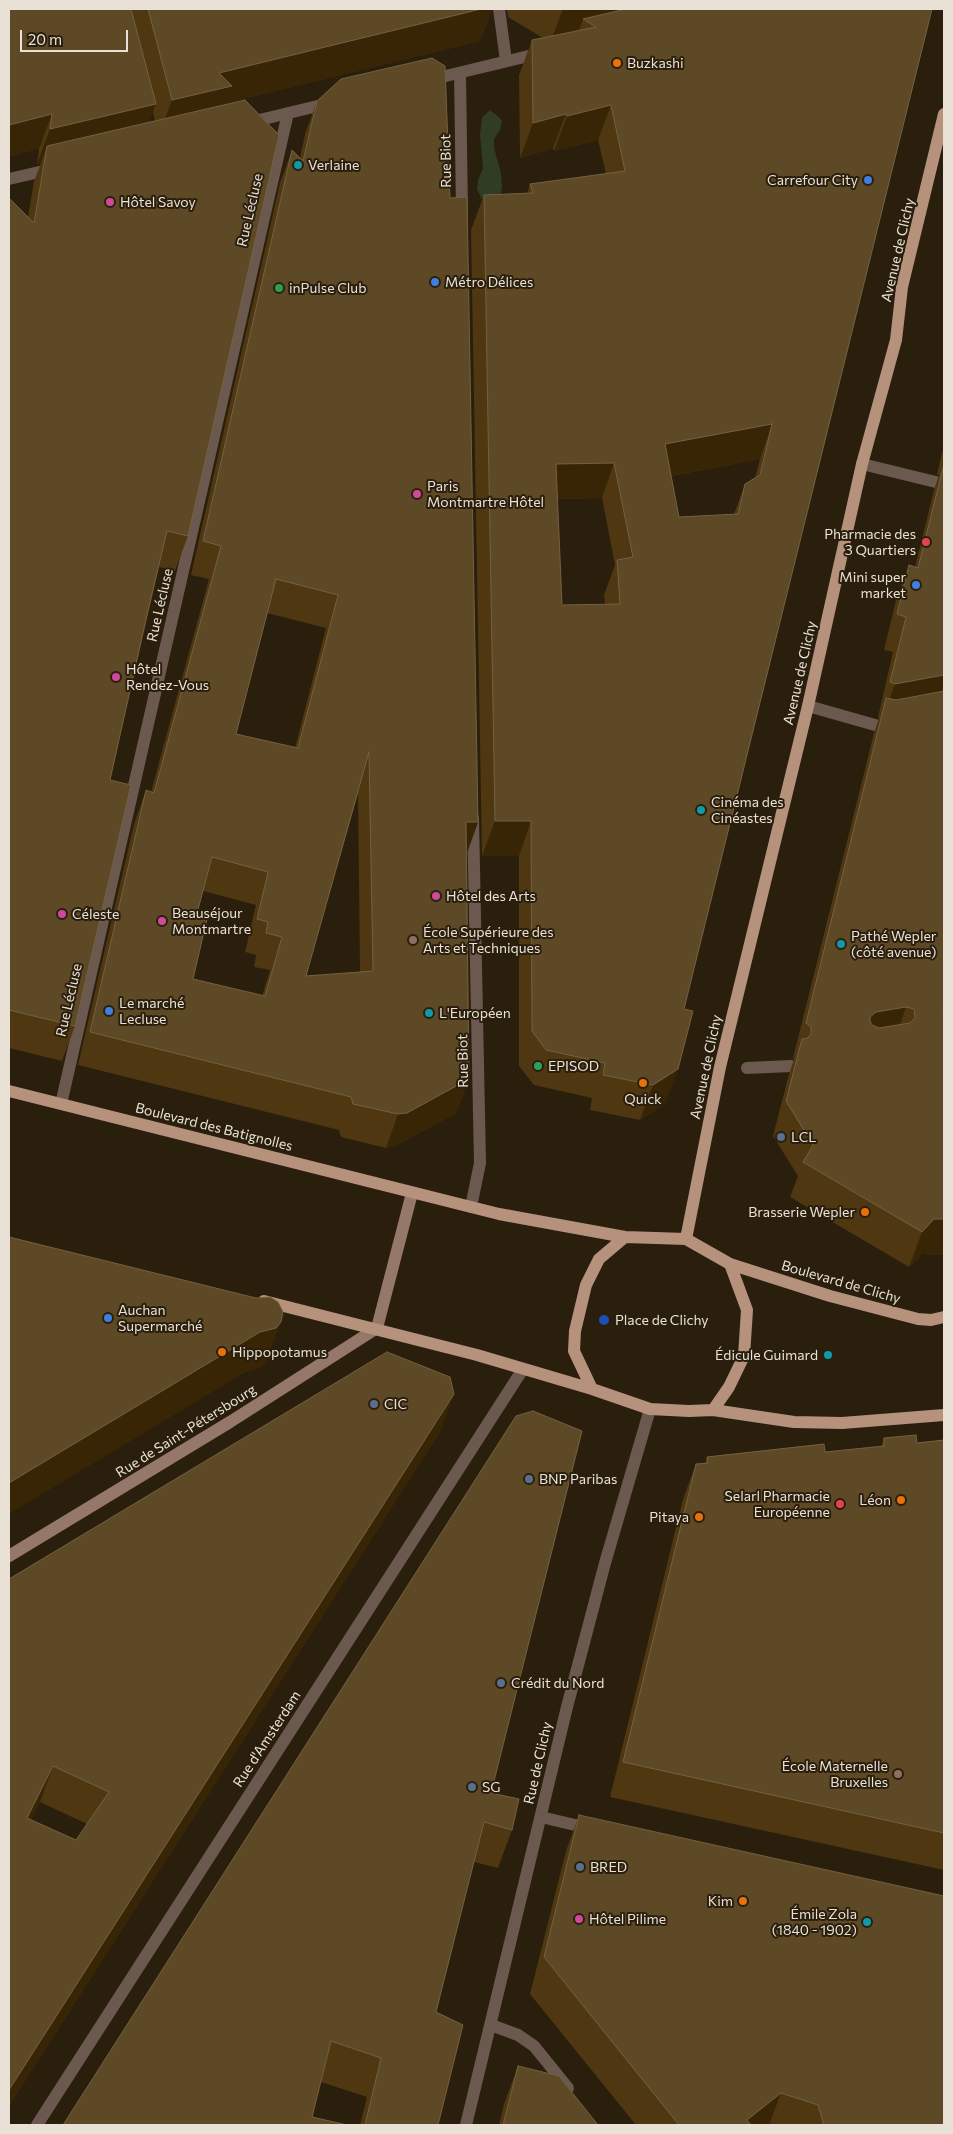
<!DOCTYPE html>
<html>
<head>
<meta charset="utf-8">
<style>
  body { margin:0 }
  #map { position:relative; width:953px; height:2134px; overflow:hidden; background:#2a1e0c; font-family:Commissioner,sans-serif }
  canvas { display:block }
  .frame { position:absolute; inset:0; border:10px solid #e9e1d6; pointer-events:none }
  .scale { position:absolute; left:20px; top:30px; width:108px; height:22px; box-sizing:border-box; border:2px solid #e9e1d6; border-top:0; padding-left:6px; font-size:15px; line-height:18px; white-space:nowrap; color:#e9e1d6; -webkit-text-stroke:4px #2a1e0c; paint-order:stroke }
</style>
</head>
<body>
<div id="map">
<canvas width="953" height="2134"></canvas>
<div class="frame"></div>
<div class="scale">20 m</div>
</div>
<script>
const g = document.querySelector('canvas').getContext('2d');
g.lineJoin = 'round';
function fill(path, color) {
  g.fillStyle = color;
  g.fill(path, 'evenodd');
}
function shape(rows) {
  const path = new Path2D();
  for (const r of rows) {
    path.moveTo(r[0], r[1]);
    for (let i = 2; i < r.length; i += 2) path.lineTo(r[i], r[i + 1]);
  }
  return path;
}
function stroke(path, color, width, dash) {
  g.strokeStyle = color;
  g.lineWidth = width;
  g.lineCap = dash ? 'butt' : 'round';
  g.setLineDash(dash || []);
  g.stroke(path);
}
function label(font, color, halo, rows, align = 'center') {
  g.font = font + ' Commissioner,sans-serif';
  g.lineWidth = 4;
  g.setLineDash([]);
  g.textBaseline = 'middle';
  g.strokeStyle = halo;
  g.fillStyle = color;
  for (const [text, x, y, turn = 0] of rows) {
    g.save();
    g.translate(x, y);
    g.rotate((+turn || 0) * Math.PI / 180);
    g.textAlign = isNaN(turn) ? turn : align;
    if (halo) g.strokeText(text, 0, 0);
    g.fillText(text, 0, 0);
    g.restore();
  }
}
fill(shape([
  [490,110,500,118,502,122,500,130,494,139,494,148,501,173,502,188,499,200,484,204,477,189,478,180,483,168,480,134,482,118]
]), '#303c24');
stroke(shape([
  [747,1068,791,1066]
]), '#6b594f', 12);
stroke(shape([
  [499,9,506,61],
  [460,73,462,213],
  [429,80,541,53],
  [247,123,330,103],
  [9,179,52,169],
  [862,464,944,484],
  [808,706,882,727,893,725],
  [61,1104,288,113],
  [471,1207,480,1163,473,818],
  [541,1817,592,1829],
  [491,2025,518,2035,534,2046,568,2088],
  [37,2125,523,1369]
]), '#6b594f', 12);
stroke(shape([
  [466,2125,567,1707,605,1563,650,1409]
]), '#6b594f', 12);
stroke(shape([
  [9,1556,230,1422,377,1328,412,1193]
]), '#957869', 12);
stroke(shape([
  [9,1091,499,1214,625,1237,686,1239,730,1264,830,1296,918,1319,931,1320,944,1317],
  [686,1239,720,1067,808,706,862,464,896,340,902,287,944,114],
  [264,1301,477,1355,592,1389,650,1409,689,1411,713,1410,794,1422,842,1423,944,1415],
  [592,1389,574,1351,575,1331,586,1285,599,1259,625,1237],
  [713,1410,729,1387,744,1356,747,1310,730,1264]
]), '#b6917c', 12);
fill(shape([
  [9,9,492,9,480,41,226,103,188,536,175,571,159,567,110,780,75,1026,62,1061,9,1048,9,198,28,217,34,181,41,163,37,164,39,149],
  [153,112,155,121,149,122],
  [507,9,932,9,684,1009,665,1104,640,1120,590,1110,592,1098,534,1085,519,1066,519,856,482,856,471,230,484,195,527,193,530,184,606,174,598,140,554,151,553,148,520,158,519,75,532,40,543,38,508,17],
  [760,459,755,478,745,484,734,514,679,517,671,476],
  [602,498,615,565,604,595,605,604,562,605,557,499],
  [317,101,450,198,478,822,467,854,469,1079,456,1113,395,1146,386,1148,341,1137,339,1130,78,1065,134,824,146,790,151,792,209,579,191,575,280,183,292,150,300,158,305,134],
  [267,613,326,628,295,748,236,734],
  [358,794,360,972,306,976],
  [203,891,256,905,245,952,256,955,254,967,270,970,262,996,193,979,196,917],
  [944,445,944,1254,940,1255,922,1254,909,1267,790,1197,798,1176,773,1136,789,1074,794,1059,793,1058,874,733,879,718,878,717,893,652,884,650,896,600,909,565,915,567,934,490,939,475,937,474],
  [441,1430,9,2106,9,1579],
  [40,1802,87,1824,76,1840,31,1820],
  [884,1438,917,1443,944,1440,944,1870,610,1797,683,1499,696,1464,705,1463,707,1457,825,1452,881,1447],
  [491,1793,512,1830,498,1868,474,1862,436,2012,438,2125,360,2125,367,2097,321,2082,63,2125],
  [579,1815,944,2125,636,2125,530,1994,566,1851],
  [518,2066,598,2125,499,2125,504,2104]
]), '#4e3711');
fill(shape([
  [481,9,492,9,480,41,226,103,219,121,159,135,172,100,219,73],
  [563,9,693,9,583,19,577,36,550,43],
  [156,104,143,139,47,146,41,163,37,164,50,129],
  [611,105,598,140,554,151,567,116],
  [52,114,39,149,9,157,9,125],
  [566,114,553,148,520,158,533,123],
  [772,424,760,459,653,479,665,444],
  [614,463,602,498,543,499,556,464],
  [944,675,944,705,882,719,895,684],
  [495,821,531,821,519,856,482,856],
  [466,822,478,822,466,855],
  [906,1007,894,1042,863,1047,870,1017,876,1012],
  [678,1069,665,1104,640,1120,653,1085],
  [469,1079,456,1113,395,1146,386,1148,398,1114],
  [934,1219,944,1219,944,1254,940,1255,922,1254,909,1267,922,1232],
  [281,1322,266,1362,261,1368,246,1372,9,1514,9,1483,260,1332],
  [454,1394,441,1430,9,2106,9,2090],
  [53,1766,40,1802,14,1855,27,1818],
  [781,2093,769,2125,745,2125,747,2120]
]), '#382506');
const building = shape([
  [9,9,131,9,156,104,50,129,52,114,9,125,9,9],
  [148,9,481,9,219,73,232,86,172,100,148,9],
  [626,9,932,9,684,1009,693,1011,678,1069,653,1085,603,1075,605,1063,546,1050,532,1031,531,821,495,821,484,195,533,193,530,184,625,171,611,105,567,116,566,114,533,123,532,40,596,27,583,19,626,9],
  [772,424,760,475,745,484,738,514,679,517,665,444,772,424],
  [614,463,633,557,617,560,620,604,562,605,556,464,614,463],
  [432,58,445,66,450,198,467,197,478,822,466,822,469,1079,407,1113,398,1114,353,1104,351,1097,90,1032,146,790,154,793,221,546,203,541,292,150,303,161,317,101,341,79,432,58],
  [276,579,338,595,298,748,236,734,276,579],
  [369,752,373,971,306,976,369,752],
  [212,857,268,872,257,919,268,922,266,933,282,937,265,996,193,979,207,919,196,917,212,857],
  [245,100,279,135,188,536,167,531,146,619,110,780,131,785,75,1026,9,1010,9,198,34,223,47,146,245,100],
  [944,464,944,675,895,684,890,682,906,617,897,614,909,565,918,568,944,464],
  [944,691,944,1005,943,1010,944,1012,944,1219,934,1219,922,1232,803,1162,813,1145,786,1101,802,1039,808,1038,811,1034,811,1027,806,1023,886,698,896,700,944,691],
  [906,1007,914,1009,915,1018,910,1023,879,1028,872,1025,870,1021,870,1017,876,1012,906,1007],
  [9,1237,256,1298,270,1297,278,1302,283,1312,281,1322,276,1328,260,1332,9,1483,9,1237],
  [387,1352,450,1377,454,1394,9,2090,9,1579,387,1352],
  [53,1766,109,1792,76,1840,27,1818,53,1766],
  [533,1411,582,1431,491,1793,519,1799,512,1830,484,1822,436,2012,463,2025,438,2125,365,2125,381,2058,331,2041,312,2117,347,2125,63,2125,516,1416,533,1411],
  [916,1435,917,1443,944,1440,944,1833,623,1762,696,1464,708,1463,707,1457,824,1444,825,1452,884,1446,884,1438,916,1435],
  [579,1815,944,1896,944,2125,824,2125,818,2105,781,2093,747,2120,751,2125,679,2125,544,1957,579,1815],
  [518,2066,559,2076,598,2125,503,2125,518,2066]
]);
fill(building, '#5e4926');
stroke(building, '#746142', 1);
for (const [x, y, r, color] of [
  [617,63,5,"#e8710a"],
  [298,165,5,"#0f9aa8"],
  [868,180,5,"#3f7fe0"],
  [110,202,5,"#d1479c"],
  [435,282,5,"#3f7fe0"],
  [279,288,5,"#2e9e5b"],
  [417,494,5,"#d1479c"],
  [926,542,5,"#e0444e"],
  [916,585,5,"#3f7fe0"],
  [116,677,5,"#d1479c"],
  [701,810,5,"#0f9aa8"],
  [436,896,5,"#d1479c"],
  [62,914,5,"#d1479c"],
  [162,921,5,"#d1479c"],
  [413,940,5,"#8d6e63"],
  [841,944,5,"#0f9aa8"],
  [109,1011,5,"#3f7fe0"],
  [429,1013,5,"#0f9aa8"],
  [538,1066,5,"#2e9e5b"],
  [643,1083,5,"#e8710a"],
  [781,1137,5,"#5c6f8a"],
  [865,1212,5,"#e8710a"],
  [108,1318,5,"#3f7fe0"],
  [604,1320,6,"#1a4fb4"],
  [222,1352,5,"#e8710a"],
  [828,1355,5,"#0f9aa8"],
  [374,1404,5,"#5c6f8a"],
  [529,1479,5,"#5c6f8a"],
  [901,1500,5,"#e8710a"],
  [840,1504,5,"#e0444e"],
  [699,1517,5,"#e8710a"],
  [501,1683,5,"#5c6f8a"],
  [898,1774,5,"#8d6e63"],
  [472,1787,5,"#5c6f8a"],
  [580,1867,5,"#5c6f8a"],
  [743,1901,5,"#e8710a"],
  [579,1919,5,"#d1479c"],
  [867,1922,5,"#0f9aa8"]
]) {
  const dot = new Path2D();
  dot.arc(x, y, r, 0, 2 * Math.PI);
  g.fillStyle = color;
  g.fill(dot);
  stroke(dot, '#2a1e0c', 2);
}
label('14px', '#e9e1d6', '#2a1e0c', [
  ["Buzkashi",627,63],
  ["Verlaine",308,165],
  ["Carrefour City",858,180,"right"],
  ["Hôtel Savoy",120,202],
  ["Métro Délices",445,282],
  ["inPulse Club",289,288],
  ["Paris",427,486],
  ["Montmartre Hôtel",427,502],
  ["Pharmacie des",916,534,"right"],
  ["3 Quartiers",916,550,"right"],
  ["Mini super",906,577,"right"],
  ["market",906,593,"right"],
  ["Hôtel",126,669],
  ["Rendez-Vous",126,685],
  ["Cinéma des",711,802],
  ["Cinéastes",711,818],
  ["Hôtel des Arts",446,896],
  ["Beauséjour",172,913],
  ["Montmartre",172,929],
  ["Céleste",72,914],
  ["École Supérieure des",423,932],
  ["Arts et Techniques",423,948],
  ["Pathé Wepler",851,936],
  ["(côté avenue)",851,952],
  ["Le marché",119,1003],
  ["Lecluse",119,1019],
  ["L'Européen",439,1013],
  ["EPISOD",548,1066],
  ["Quick",643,1099,"center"],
  ["LCL",791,1137],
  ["Brasserie Wepler",855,1212,"right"],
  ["Auchan",118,1310],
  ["Supermarché",118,1326],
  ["Place de Clichy",615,1320],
  ["Hippopotamus",232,1352],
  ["Édicule Guimard",818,1355,"right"],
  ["CIC",384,1404],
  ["BNP Paribas",539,1479],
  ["Selarl Pharmacie",830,1496,"right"],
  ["Européenne",830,1512,"right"],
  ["Léon",891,1500,"right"],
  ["Pitaya",689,1517,"right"],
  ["Crédit du Nord",511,1683],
  ["École Maternelle",888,1766,"right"],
  ["Bruxelles",888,1782,"right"],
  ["SG",482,1787],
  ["BRED",590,1867],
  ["Kim",733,1901,"right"],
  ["Émile Zola",857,1914,"right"],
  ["(1840 - 1902)",857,1930,"right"],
  ["Hôtel Pilime",589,1919]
], 'left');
label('14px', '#e9e1d6', '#2a1e0c', [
  ["Rue Biot",446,161,-91],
  ["Rue Lécluse",250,210,-77],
  ["Avenue de Clichy",898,250,-77],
  ["Rue Lécluse",160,605,-77],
  ["Avenue de Clichy",800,673,-77],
  ["Rue Lécluse",69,1000,-77],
  ["Rue Biot",463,1061,-91],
  ["Avenue de Clichy",706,1067,-78],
  ["Boulevard des Batignolles",214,1127,14],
  ["Boulevard de Clichy",841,1282,16],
  ["Rue de Saint-Pétersbourg",186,1431,-32],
  ["Rue d'Amsterdam",267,1739,-57],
  ["Rue de Clichy",538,1763,-77]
]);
</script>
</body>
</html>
